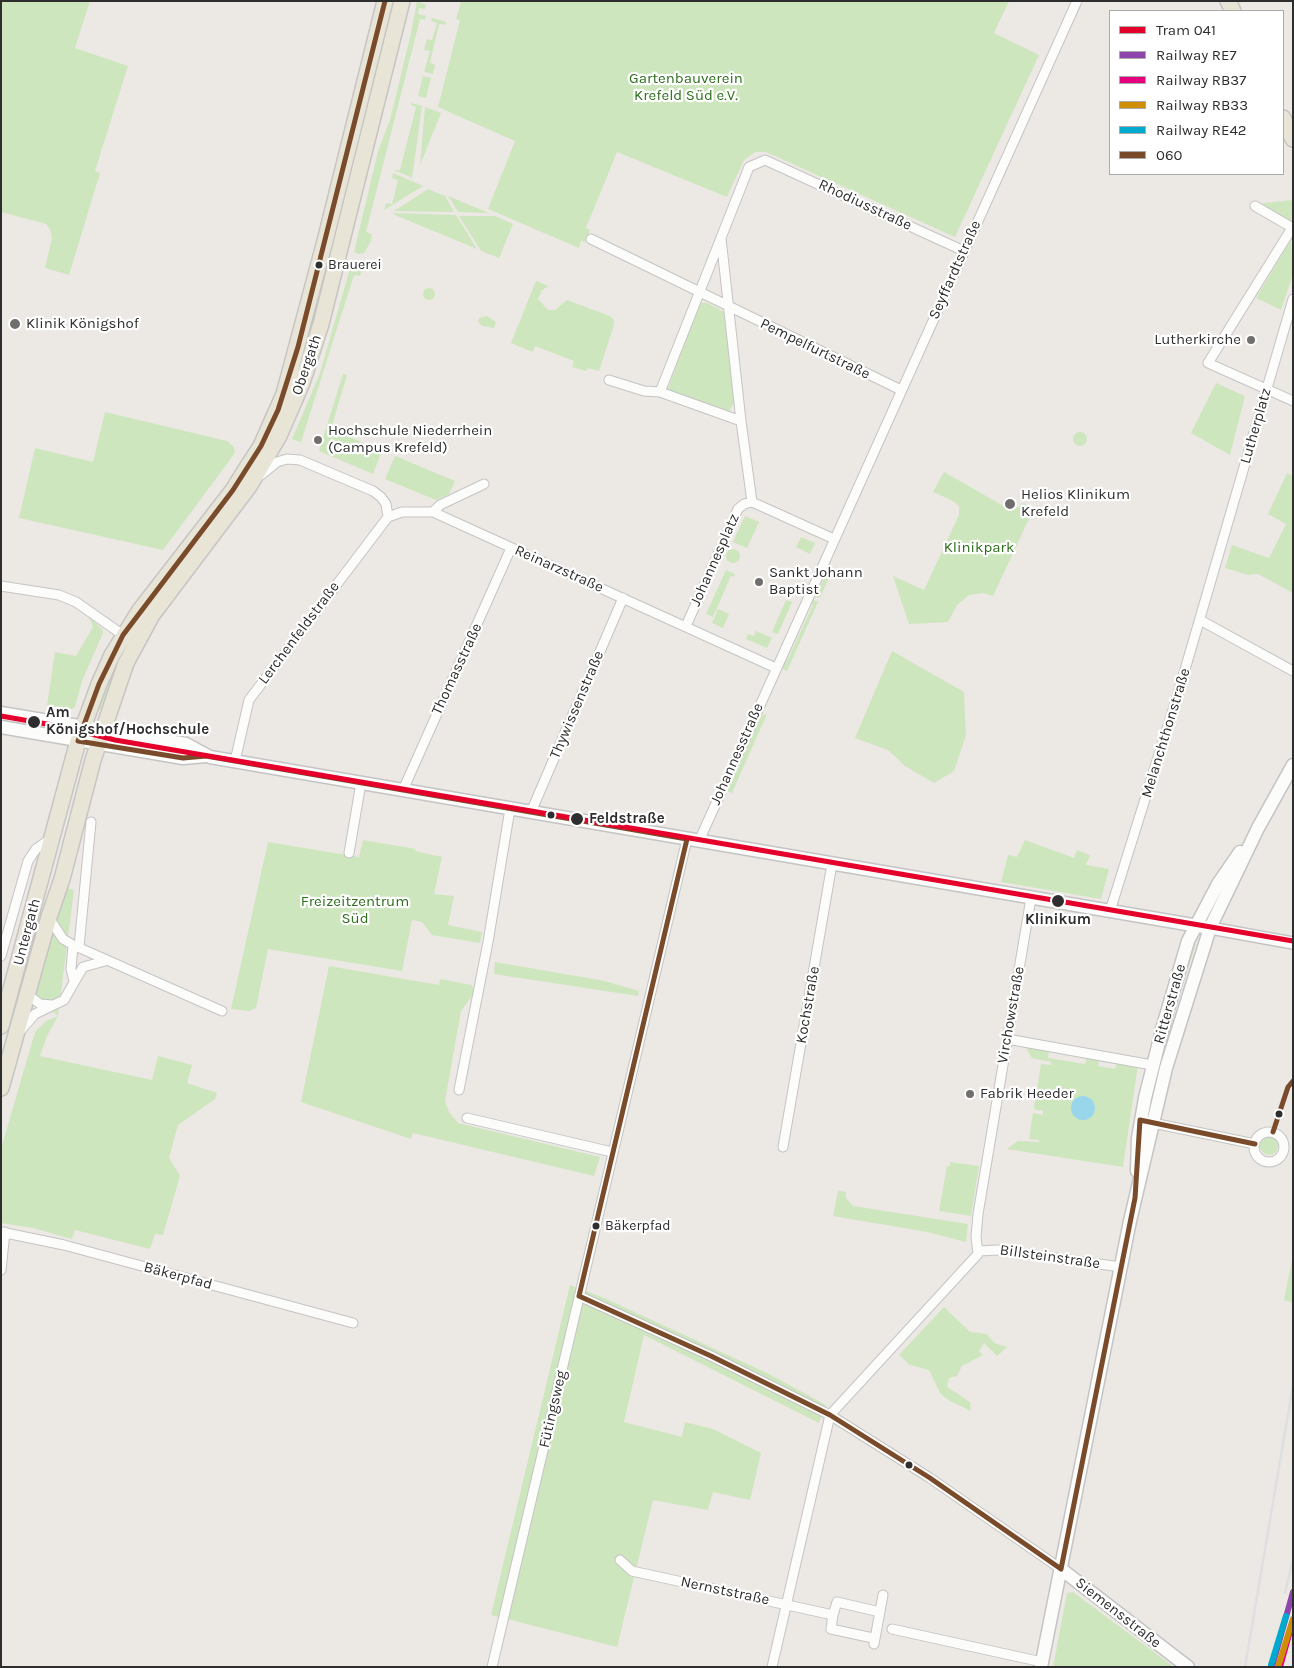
<!DOCTYPE html>
<html>
<head>
<meta charset="utf-8">
<style>
  body { margin:0 }
  #map { position:relative; width:1294px; height:1668px; overflow:hidden; background:#ece8e4; font-family:Karla,sans-serif }
  canvas { display:block }
  .frame { position:absolute; inset:0; border:2px solid #2e2e2e; pointer-events:none }
  .legend { position:absolute; left:1109px; top:10px; width:175px; height:165px; box-sizing:border-box; background:#fff; border:1px solid #ababab; margin:0; padding:6px 9px; list-style:none; font-size:15px; color:#2e2e2e }
  .legend li { display:flex; align-items:center; gap:10px; height:25px }
  .legend b { width:25px; border:1px solid #ababab }
</style>
</head>
<body>
<div id="map">
<canvas width="1294" height="1668"></canvas>
<div class="frame"></div>
<ul class="legend">
<li><b style="height:6px;background:#e4002b"></b>Tram 041</li>
<li><b style="height:6px;background:#8e44ad"></b>Railway RE7</li>
<li><b style="height:6px;background:#e5007d"></b>Railway RB37</li>
<li><b style="height:6px;background:#cf8e09"></b>Railway RB33</li>
<li><b style="height:6px;background:#00a9ce"></b>Railway RE42</li>
<li><b style="height:6px;background:#7a4b2a"></b>060</li>
</ul>
</div>
<script>
const g = document.querySelector('canvas').getContext('2d');
g.lineJoin = 'round';
function fill(path, color) {
  g.fillStyle = color;
  g.fill(path, 'evenodd');
}
function shape(rows) {
  const path = new Path2D();
  for (const r of rows) {
    if (r.length === 3) {
      path.moveTo(r[0] + r[2], r[1]);
      path.arc(r[0], r[1], r[2], 0, 2 * Math.PI);
      continue;
    }
    path.moveTo(r[0], r[1]);
    for (let i = 2; i < r.length; i += 2) path.lineTo(r[i], r[i + 1]);
  }
  return path;
}
function stroke(path, color, width, dash) {
  g.strokeStyle = color;
  g.lineWidth = width;
  g.lineCap = dash ? 'butt' : 'round';
  g.setLineDash(dash || []);
  g.stroke(path);
}
function label(font, color, halo, rows, align = 'center') {
  g.font = font + ' Karla,sans-serif';
  g.lineWidth = 4.5;
  g.setLineDash([]);
  g.textBaseline = 'middle';
  g.strokeStyle = halo;
  g.fillStyle = color;
  for (const [text, x, y, turn = 0] of rows) {
    g.save();
    g.translate(x, y);
    g.rotate((+turn || 0) * Math.PI / 180);
    g.textAlign = isNaN(turn) ? turn : align;
    if (halo) g.strokeText(text, 0, 0);
    g.fillText(text, 0, 0);
    g.restore();
  }
}
fill(shape([
  [1,1,90,1,75,48,128,66,95,171,100,173,69,275,45,268,52,238,50,229,46,224,1,212],
  [417,1,426,5,425,9,419,8,418,14,426,16,425,20,420,19,366,232,372,234,371,241,364,253,359,254,354,252,378,151,390,120,411,33],
  [461,1,1009,1,994,33,1039,55,955,237,766,152,755,152,744,160,727,197,617,152,586,228,590,230,585,242,581,241,579,248,488,209,515,141,438,107,460,20,456,19],
  [432,18,446,22,446,25,439,24,430,63,435,65,433,74,424,72,430,51,424,50,427,39,432,40,437,23,431,21],
  [423,76,431,78,426,98,418,96],
  [412,103,422,106,412,178,394,170,400,170,416,107,411,105],
  [425,107,441,113,420,165],
  [393,173,423,186,384,210,386,203,392,204,398,180,392,178],
  [348,178,337,238,309,350,270,438],
  [428,189,445,196,454,212,394,211],
  [448,196,489,213,458,212],
  [1293,200,1293,224,1261,206,1263,203],
  [393,213,456,215,477,249,395,215],
  [459,216,495,216,513,224,499,258,481,251],
  [1291,240,1293,274,1281,310,1256,298],
  [353,263,363,267,360,276,354,275,301,442,292,439,320,373,351,265],
  [536,281,549,286,542,290,538,299,548,310,555,310,567,300,610,316,614,320,614,325,599,371,588,368,586,371,572,367,574,361,535,346,533,352,511,343],
  [429,294,6],
  [702,303,707,303,724,312,734,403,729,411,724,412,671,393,668,389,699,305],
  [487,316,496,322,494,328,482,326,478,322,479,318],
  [343,374,347,375,331,429,382,451,373,474,319,451],
  [1216,383,1245,396,1230,455,1191,433],
  [105,412,227,441,234,447,235,453,163,550,19,518,35,448,93,462],
  [1080,439,7],
  [395,456,455,481,449,494,436,500,385,479],
  [944,472,1007,508,1019,507,1023,503,1034,508,993,596,983,593,969,595,957,605,948,622,909,624,893,576,924,590,959,515,959,506,951,500,933,492],
  [1287,473,1293,476,1293,593,1258,574,1248,575,1225,568,1232,545,1269,558,1286,524,1268,514],
  [745,516,759,522,747,548,733,542],
  [801,537,815,543,810,554,796,547],
  [733,556,7],
  [726,570,735,574,734,577,731,576,713,617,706,614],
  [828,570,832,571,820,598,813,596,815,591,818,591],
  [812,599,818,602,787,671,780,668,783,661,787,661,813,605,810,603],
  [786,600,792,602,778,634,772,632],
  [718,609,729,614,723,628,712,623],
  [89,617,102,629,103,633,82,681,75,707,69,710,47,706,55,652,76,656,93,627],
  [756,631,772,638,767,648,746,639,748,634,754,636],
  [132,634,100,710,97,709,108,681],
  [892,651,964,692,966,735,954,771,934,783,905,766,888,750,855,738],
  [767,714,732,793,727,791,760,716],
  [363,840,416,849,415,851,442,857,434,894,454,896,448,925,482,932,480,943,432,935,422,922,412,920,402,971,268,949,256,1008,249,1011,231,1009,268,842,359,857],
  [1025,840,1074,858,1077,850,1090,855,1086,865,1109,869,1101,899,1001,882,1008,855,1017,857],
  [64,887,74,890,58,1016,47,1036,40,1056,152,1080,158,1056,192,1065,187,1083,217,1093,215,1099,178,1125,169,1158,180,1176,163,1235,155,1234,150,1249,75,1230,72,1239,33,1228,1,1223,1,1149,35,1032,46,1021,58,1016,32,992],
  [1192,944,1196,944,1176,1006,1156,1096,1152,1095,1173,1005],
  [495,962,605,981,639,991,638,996,494,974],
  [329,966,439,985,440,979,472,985,474,993,461,1011,445,1101,449,1112,458,1123,600,1157,594,1176,413,1133,411,1139,301,1102],
  [1025,1046,1049,1051,1048,1058,1085,1064,1087,1057,1099,1059,1098,1066,1115,1069,1117,1062,1138,1065,1123,1167,1007,1149,1018,1141,1039,1142,1039,1140,1029,1139,1033,1113,1043,1115,1043,1111,1034,1109,1036,1093,1046,1095,1047,1090,1037,1089,1041,1064,1051,1065,1051,1062,1032,1058],
  [1269,1146,9],
  [950,1162,979,1166,971,1216,939,1211,947,1166,950,1166],
  [838,1191,846,1192,846,1198,853,1206,968,1224,966,1242,927,1232,833,1216],
  [1293,1255,1293,1303,1284,1300],
  [570,1285,604,1298,769,1374,826,1405,819,1423,644,1335,624,1422,682,1437,685,1422,713,1429,761,1453,750,1500,713,1492,708,1510,653,1500,617,1647,491,1615],
  [944,1307,970,1332,987,1334,994,1343,1007,1347,997,1356,984,1343,979,1351,983,1355,962,1366,957,1376,949,1378,947,1387,970,1402,971,1411,948,1400,940,1393,929,1370,910,1365,899,1355],
  [1073,1592,1174,1667,1053,1667,1067,1593]
]), '#cee6be');
fill(shape([
  [1083,1108,12]
]), '#99d6ec');
const minor = shape([
  [1255,206,1293,228],
  [1292,228,1208,363,1293,401],
  [591,239,901,390],
  [609,380,644,391,660,392,741,421,721,238],
  [660,392,749,167,765,160,964,251],
  [741,421,752,502],
  [261,475,277,462,287,459,300,460,373,491,381,497,386,504,388,517,402,512,433,512,776,668],
  [433,512,440,505,484,484],
  [1,586,59,595,76,602,123,635],
  [1200,620,1293,671],
  [686,626,738,509,744,504,752,502,834,539],
  [235,761,249,700,388,517],
  [403,790,511,548],
  [531,812,623,598],
  [699,841,1077,1],
  [349,853,361,783],
  [1110,911,1177,697,1293,299],
  [49,918,63,939,73,945,222,1011],
  [73,945,71,969,74,981],
  [79,947,91,822],
  [1,956,28,861,36,849,52,838],
  [27,994,40,1004,52,1005],
  [21,1030,35,1014,64,1000,83,967,105,961],
  [1007,1039,1152,1065],
  [459,1090,488,942,510,809],
  [467,1118,612,1152],
  [1148,1122,1255,1144],
  [1269,1147,15],
  [783,1147,832,864],
  [1,1232,64,1245,353,1323],
  [979,1251,997,1250,1121,1267],
  [1,1270,5,1232],
  [579,1296,711,1356,830,1415,930,1478,1061,1569],
  [620,1560,632,1571,833,1615],
  [892,1629,1042,1662],
  [873,1638,831,1629,833,1615,837,1602,880,1612],
  [874,1644,883,1595],
  [492,1667,687,839],
  [772,1667,830,1415,978,1254,976,1237,978,1214,1031,898]
]);
const tertiary = shape([
  [1210,928,1293,943]
]);
const secondary = shape([
  [1,713,186,744,210,757,1210,928],
  [1,727,183,758,206,756],
  [1137,1171,1138,1138,1145,1098,1163,1026,1188,941,1218,884,1240,852],
  [1061,1569,1188,1667],
  [1041,1667,1130,1221,1166,1068,1210,928,1258,828,1293,765]
]);
const primary = shape([
  [1228,1,1233,11],
  [1283,118,1293,139],
  [1,1026,78,741,99,684,112,655,140,610,233,490,248,466,261,446,284,394,325,241,385,1],
  [1,1088,49,917,62,879,93,760,126,663,152,615,250,485,279,436,302,383,321,324,402,1]
]);
stroke(minor, '#c5c4c5', 11);
stroke(tertiary, '#c5c4c5', 14);
stroke(secondary, '#c5c4c5', 15);
stroke(primary, '#c6c5c4', 18);
stroke(minor, '#fcfcfb', 9);
stroke(tertiary, '#fcfcfb', 11);
stroke(secondary, '#fcfcfb', 12);
stroke(primary, '#e8e4d6', 15);
stroke(shape([
  [1285,1593,1293,1559],
  [1245,1667,1293,1385]
]), '#dfdfe1', 2.5);
stroke(shape([
  [385,1,298,347,278,410,261,446,233,490,123,635,99,684,78,741,183,758,206,756,687,839],
  [1273,1132,1288,1087,1293,1081],
  [579,1296,711,1356,830,1415,930,1478,1061,1569],
  [579,1296,687,839],
  [1061,1569,1135,1198,1140,1120,1255,1144]
]), '#7a4b2a', 5);
stroke(shape([
  [1272,1667,1293,1592]
]), '#8e44ad', 6);
stroke(shape([
  [1280,1667,1293,1620]
]), '#e5007d', 6);
stroke(shape([
  [1278,1667,1293,1619]
]), '#cf8e09', 6);
stroke(shape([
  [1271,1665,1286,1616]
]), '#00a9ce', 6);
stroke(shape([
  [1,716,64,727,115,740,1293,941]
]), '#e4002b', 5);
for (const [x, y, r, color] of [
  [319,265,4.5,"#2e2e2e"],
  [15,324,6,"#706f6e"],
  [1251,340,5,"#706f6e"],
  [318,440,5,"#706f6e"],
  [1010,504,6,"#706f6e"],
  [759,582,5,"#706f6e"],
  [34,722,7,"#2e2e2e"],
  [551,815,4.5,"#2e2e2e"],
  [577,819,7,"#2e2e2e"],
  [1058,901,7,"#2e2e2e"],
  [970,1094,5,"#706f6e"],
  [1279,1114,4.5,"#2e2e2e"],
  [596,1226,4.5,"#2e2e2e"],
  [909,1465,4.5,"#2e2e2e"]
]) {
  const dot = new Path2D();
  dot.arc(x, y, r, 0, 2 * Math.PI);
  g.fillStyle = color;
  g.fill(dot);
  stroke(dot, '#fff', 2);
}
label('14px', '#2e2e2e', '#fff', [
  ["Brauerei",328,265],
  ["Bäkerpfad",605,1226]
], 'left');
label('15px', '#2c6e1b', '#fff', [
  ["Gartenbauverein",686,79],
  ["Krefeld Süd e.V.",686,96],
  ["Klinikpark",979,548],
  ["Freizeitzentrum",355,902],
  ["Süd",355,919]
]);
label('15px', '#2e2e2e', '#fff', [
  ["Rhodiusstraße",865,205,25],
  ["Seyffardtstraße",955,270,-66],
  ["Pempelfurtstraße",815,349,26],
  ["Obergath",307,365,-71],
  ["Lutherplatz",1256,426,-74],
  ["Johannesplatz",715,560,-66],
  ["Reinarzstraße",559,569,24],
  ["Lerchenfeldstraße",299,633,-53],
  ["Thomasstraße",457,669,-65],
  ["Thywissenstraße",577,705,-67],
  ["Melanchthonstraße",1166,733,-73],
  ["Johannesstraße",737,754,-66],
  ["Untergath",27,932,-75],
  ["Ritterstraße",1170,1004,-74],
  ["Kochstraße",808,1005,-80],
  ["Virchowstraße",1011,1015,-80],
  ["Billsteinstraße",1050,1257,8],
  ["Bäkerpfad",178,1276,15],
  ["Fütingsweg",553,1409,-77],
  ["Nernststraße",725,1591,12],
  ["Siemensstraße",1118,1613,38]
]);
label('15px', '#2e2e2e', '#fff', [
  ["Klinik Königshof",26,324],
  ["Lutherkirche",1241,340,"right"],
  ["Hochschule Niederrhein",328,431],
  ["(Campus Krefeld)",328,448],
  ["Helios Klinikum",1021,495],
  ["Krefeld",1021,512],
  ["Sankt Johann",769,573],
  ["Baptist",769,590],
  ["Fabrik Heeder",980,1094]
], 'left');
label('bold 15px', '#2e2e2e', '#fff', [
  ["Am",46,713],
  ["Königshof/Hochschule",46,730],
  ["Feldstraße",589,819],
  ["Klinikum",1058,920,"center"]
], 'left');
</script>
</body>
</html>
